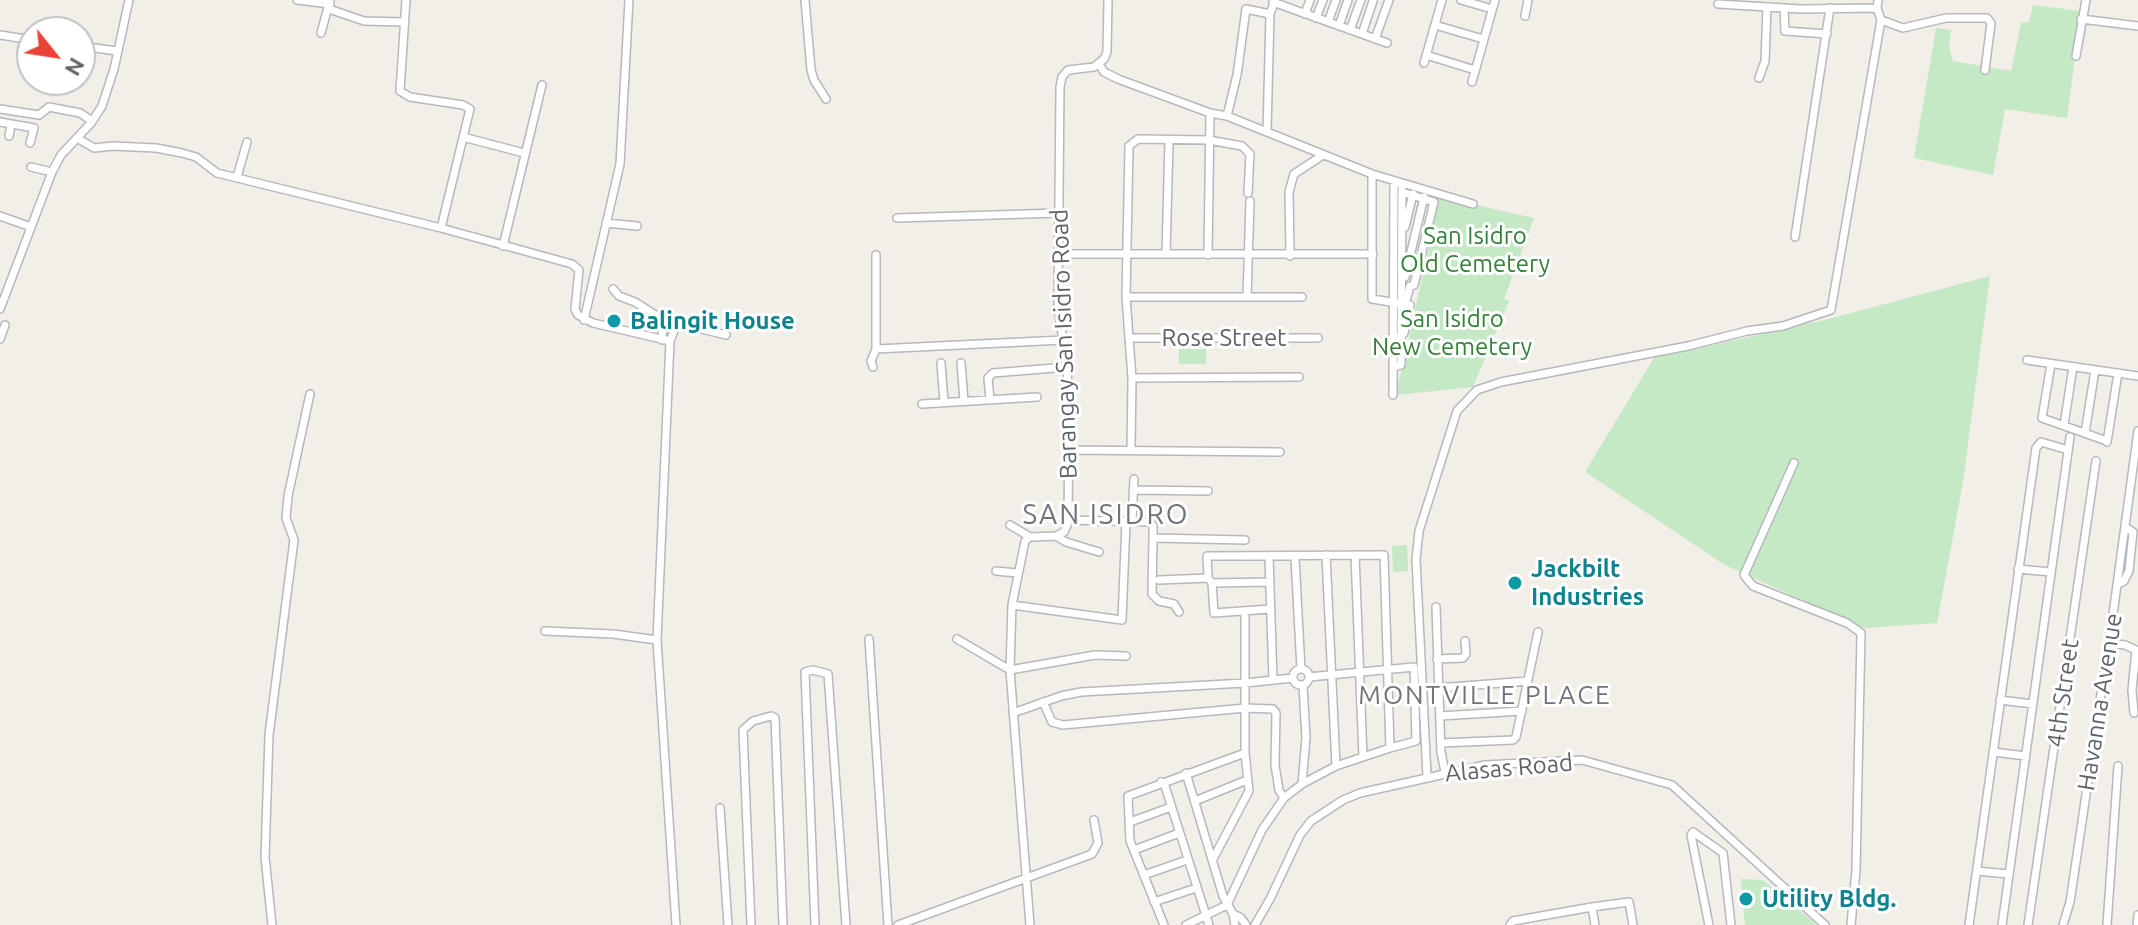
<!DOCTYPE html>
<html>
<head>
<meta charset="utf-8">
<style>
  body { margin:0 }
  #map { position:relative; width:2138px; height:925px; overflow:hidden; background:#f1efe8; font-family:Ubuntu,sans-serif }
  canvas { display:block }
  .north { position:absolute; left:16px; top:16px; width:80px; height:80px; box-sizing:border-box; background:#fff; border:2px solid #bfc1c3; border-radius:50%; rotate:120deg; font-size:22px; font-weight:700; line-height:32px; text-align:center; color:#5f6368 }
  .north::after { content:''; display:block; margin:auto; width:28px; height:36px; background:#ea4335; clip-path:polygon(50% 0,100% 100%,50% 72%,0 100%) }
</style>
</head>
<body>
<div id="map">
<canvas width="2138" height="925"></canvas>
<div class="north">N</div>
</div>
<script>
const g = document.querySelector('canvas').getContext('2d');
g.lineJoin = 'round';
function fill(path, color) {
  g.fillStyle = color;
  g.fill(path, 'evenodd');
}
function shape(rows) {
  const path = new Path2D();
  for (const r of rows) {
    if (r.length === 3) {
      path.moveTo(r[0] + r[2], r[1]);
      path.arc(r[0], r[1], r[2], 0, 2 * Math.PI);
      continue;
    }
    path.moveTo(r[0], r[1]);
    for (let i = 2; i < r.length; i += 2) path.lineTo(r[i], r[i + 1]);
  }
  return path;
}
function stroke(path, color, width, dash) {
  g.strokeStyle = color;
  g.lineWidth = width;
  g.lineCap = dash ? 'butt' : 'round';
  g.setLineDash(dash || []);
  g.stroke(path);
}
function label(font, color, halo, rows, align = 'center') {
  g.font = font + ' Ubuntu,sans-serif';
  g.lineWidth = 6;
  g.setLineDash([]);
  g.textBaseline = 'middle';
  g.strokeStyle = halo;
  g.fillStyle = color;
  for (const [text, x, y, turn = 0] of rows) {
    g.save();
    g.translate(x, y);
    g.rotate((+turn || 0) * Math.PI / 180);
    g.textAlign = isNaN(turn) ? turn : align;
    if (halo) g.strokeText(text, 0, 0);
    g.fillText(text, 0, 0);
    g.restore();
  }
}
fill(shape([
  [2033,5,2081,11,2067,118,2005,109,1993,175,1914,158,1936,28,1951,30,1949,47,1953,61,2011,71,2021,23,2029,22],
  [1440,197,1534,218,1504,299,1509,301,1473,387,1396,395],
  [1990,276,1963,482,1937,623,1864,628,1725,565,1585,472,1654,358,1821,321],
  [1179,349,1206,349,1206,364,1179,364],
  [1407,545,1408,571,1393,572,1392,546],
  [1741,879,1763,880,1817,925,1745,925]
]), '#c5e8c5');
const minor = shape([
  [297,0,330,4],
  [406,0,400,91,410,97,463,105,470,109,441,228],
  [805,0,811,70,814,80,826,99],
  [1461,0,1492,9],
  [1273,2,1387,43],
  [1718,4,1801,9,1877,8],
  [1784,8,1785,31,1827,34],
  [329,9,364,21,404,22],
  [1305,14,1310,0],
  [1525,16,1528,0],
  [1316,18,1323,0],
  [2081,19,2138,26],
  [1881,20,1903,28,1946,18,1987,18,1991,23,1985,70],
  [1328,22,1336,0],
  [1435,25,1483,39],
  [1339,26,1348,0],
  [1350,30,1361,0],
  [321,33,330,0],
  [1362,34,1373,1],
  [0,35,32,40],
  [1375,39,1389,0],
  [80,46,117,51],
  [1426,55,1475,70],
  [2076,56,2086,0],
  [1424,63,1442,0],
  [1099,64,1104,72,1118,79,1210,113,1227,116,1372,174,1473,204],
  [1759,78,1765,61,1767,7],
  [1472,82,1495,0],
  [0,109,39,115,49,107,80,113,92,121],
  [1227,116,1237,75,1246,9,1270,14],
  [0,122,34,128,30,143],
  [1267,132,1270,14,1274,3],
  [9,136,11,124],
  [463,137,524,153],
  [77,138,94,148,113,146,156,148,182,153,196,157,217,173,441,228,572,264,579,270,575,309,578,315,593,323,670,341,657,640,676,925],
  [31,167,52,172],
  [1372,174,1372,299,1410,305,1404,333,1400,338,1393,338],
  [237,177,247,142],
  [1402,192,1434,202,1414,285,1410,286,1405,304],
  [0,216,31,227],
  [897,218,1059,213],
  [606,223,637,226],
  [1405,227,1413,194],
  [1795,237,1830,8],
  [503,246,542,85],
  [1059,254,1373,254],
  [1166,254,1169,141],
  [1208,255,1210,113],
  [1290,256,1289,192,1294,174,1323,155],
  [1405,277,1424,197],
  [613,289,619,296,635,302,660,318,663,321,662,340],
  [1126,297,1302,297],
  [1247,297,1250,201],
  [0,309,52,172,61,155,91,123,102,106,114,69,129,0],
  [584,320,620,164,629,0],
  [1130,338,1318,338],
  [0,339,5,325],
  [670,341,677,323,726,335],
  [876,349,1063,340],
  [2027,360,2138,376],
  [941,363,944,402],
  [961,363,964,401],
  [2051,364,2042,418,2107,441],
  [873,367,871,361,876,349,876,255],
  [1393,367,1401,365,1402,184],
  [1132,378,1299,377],
  [1393,395,1394,181],
  [990,400,988,378,993,373,1067,367],
  [922,404,1037,397],
  [2064,425,2073,367],
  [2085,433,2095,370],
  [2107,442,2118,373],
  [1069,450,1280,452],
  [1131,450,1132,378,1126,297,1129,146,1138,139,1209,140,1242,146,1250,154,1248,193],
  [1794,463,1744,575,1753,586,1847,623,1861,633,1856,870,1851,925],
  [1133,490,1208,491],
  [1068,520,1150,522,1153,526,1153,538,1152,594,1159,601,1174,604,1179,612],
  [1132,522,1134,479],
  [1010,525,1030,537],
  [1056,536,1066,542,1099,552],
  [1153,538,1245,540],
  [1326,555,1336,766],
  [1355,555,1363,757],
  [1269,557,1273,680],
  [1295,558,1301,669],
  [2018,569,2051,572],
  [996,571,1017,573],
  [1208,578,1207,556,1384,555,1390,748,1336,766,1302,784],
  [1159,580,1208,578,1212,583,1270,582],
  [1212,583,1214,613,1270,609],
  [2118,584,2124,581,2129,571,2133,532,2125,527],
  [1012,605,1122,620,1126,522],
  [1436,607,1441,752,1445,772],
  [545,631,613,634,657,640],
  [869,639,888,925],
  [957,639,1010,670,1095,655,1126,656],
  [2109,643,2125,645,2136,650,2132,690,2134,713],
  [1437,659,1463,658,1466,654,1465,641],
  [1301,677,8],
  [1309,677,1414,667,1416,741,1390,748],
  [1438,688,1528,681],
  [2000,700,2033,704],
  [1043,702,1052,722,1063,725,1245,708,1273,709,1276,713,1275,765,1279,790,1284,798],
  [1013,713,1061,696,1081,692,1245,683,1293,678],
  [1440,716,1522,711],
  [1441,743,1513,740,1516,737,1538,632],
  [1993,752,2026,756],
  [1186,773,1223,896,1233,914,1235,925],
  [1427,776,1416,560,1419,531,1457,411,1477,390,1501,382,1688,346,1747,331,1783,326,1831,310,1881,20,1877,8,1878,0],
  [1161,782,1165,786,1209,925],
  [1195,801,1247,780],
  [720,808,728,925],
  [1130,822,1171,807],
  [1134,850,1179,833],
  [1213,859,1249,791,1245,753,1245,611],
  [1977,871,2008,874],
  [1144,875,1187,860],
  [1154,902,1196,888],
  [1592,907,1629,902,1633,925],
  [1233,914,1241,918,1246,925],
  [272,925,265,857,269,735,294,540,286,518,288,496,310,394],
  [751,925,743,730,753,721,771,716,775,718,783,925],
  [815,925,805,672,813,670,828,674,846,925],
  [898,925,1092,854,1098,843,1094,820],
  [1030,925,1010,670,1012,605,1025,541,1030,537,1056,536,1064,532,1068,523,1069,409,1067,367,1058,307,1060,87,1062,77,1068,70,1094,67,1104,59,1107,52,1108,0],
  [1164,925,1130,841,1128,796,1245,753],
  [1186,925,1227,905,1262,830,1284,798,1302,784,1306,738,1303,685],
  [1255,925,1270,899,1300,835,1311,821,1343,800,1360,793,1485,765,1582,760,1672,785,1825,925],
  [1510,925,1513,921,1592,907,1595,925],
  [1709,925,1691,835,1693,832,1723,853,1731,925],
  [1969,925,2036,448,2041,442,2068,450],
  [2002,925,2070,437],
  [2028,925,2096,461],
  [2063,925,2070,902,2114,607,2138,431],
  [2107,925,2118,766],
  [2137,925,2138,915]
]);
stroke(minor, '#b5b8bc', 10);
stroke(minor, '#fff', 7);
for (const [x, y, r, color] of [
  [614,321,8,"#0f9aa8"],
  [1515,583,8,"#0f9aa8"],
  [1746,899,8,"#0f9aa8"]
]) {
  const dot = new Path2D();
  dot.arc(x, y, r, 0, 2 * Math.PI);
  g.fillStyle = color;
  g.fill(dot);
  stroke(dot, '#fff', 3);
}
label('24px', '#348238', '#fff', [
  ["San Isidro",1475,236],
  ["Old Cemetery",1475,264],
  ["San Isidro",1452,319],
  ["New Cemetery",1452,347]
]);
label('bold 24px', '#0d838f', '#fff', [
  ["Balingit House",630,321],
  ["Jackbilt",1531,569],
  ["Industries",1531,597],
  ["Utility Bldg.",1762,899]
], 'left');
label('24px', '#5f6368', '#fff', [
  ["Rose Street",1224,338],
  ["Barangay San Isidro Road",1064,344,-92],
  ["4th Street",2063,693,-82],
  ["Havanna Avenue",2100,702,-81],
  ["Alasas Road",1509,768,-5]
]);
g.letterSpacing = '2px';
label('26px', '#70757a', '#fff', [
  ["MONTVILLE PLACE",1485,695]
]);
g.letterSpacing = '0px';
g.letterSpacing = '2px';
label('28px', '#70757a', '#fff', [
  ["SAN ISIDRO",1106,515]
]);
g.letterSpacing = '0px';
</script>
</body>
</html>
